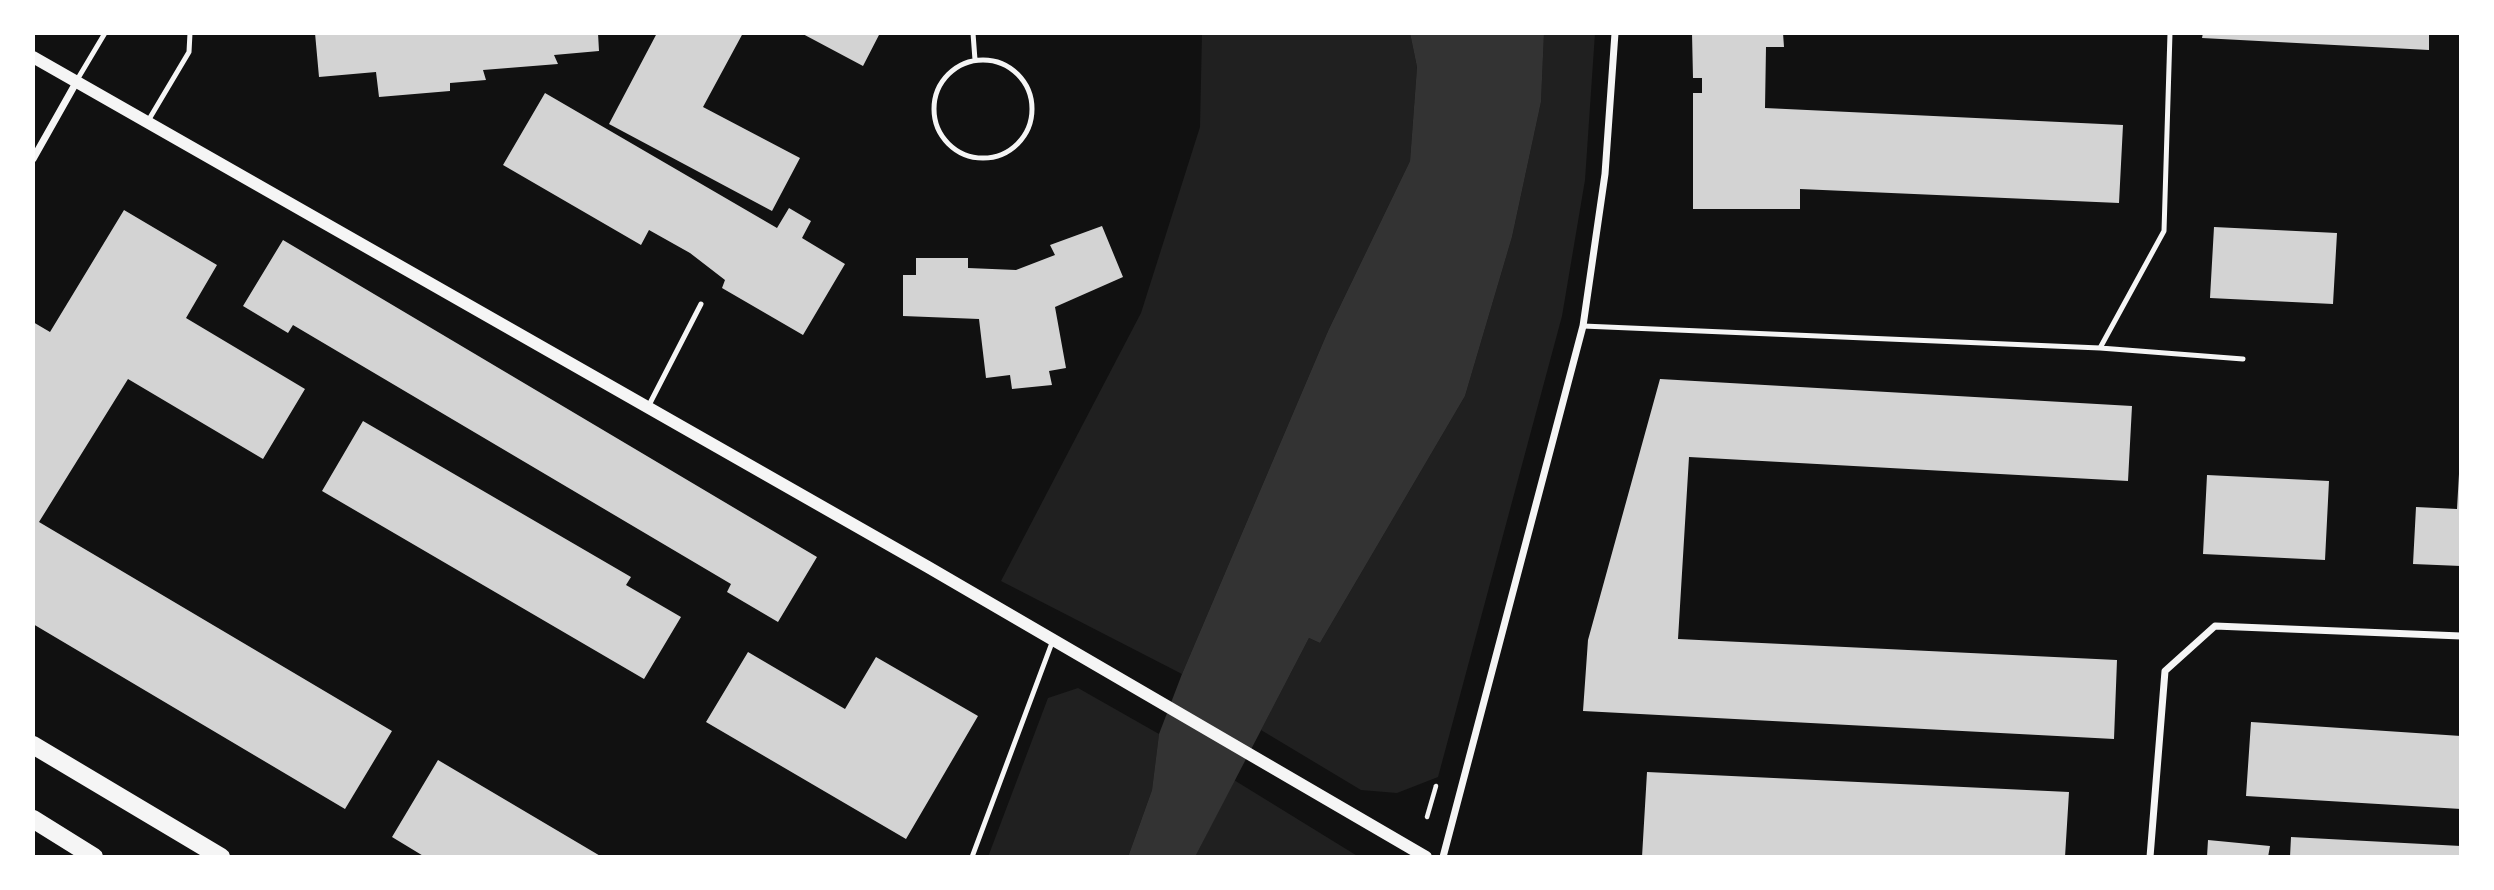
<!DOCTYPE html>
<html>
<head>
<meta charset="utf-8">
<style>
  body { margin:0 }
  #map { position:relative; width:2494px; height:890px; overflow:hidden; background:#111; font-family:Lato,sans-serif }
  canvas { display:block }
  .frame { position:absolute; inset:0; border:35px solid #fff; pointer-events:none }
</style>
</head>
<body>
<div id="map">
<canvas width="2494" height="890"></canvas>
<div class="frame"></div>
</div>
<script>
const g = document.querySelector('canvas').getContext('2d');
g.lineJoin = 'round';
function fill(path, color) {
  g.fillStyle = color;
  g.fill(path, 'evenodd');
}
function shape(rows) {
  const path = new Path2D();
  for (const r of rows) {
    if (r.length === 3) {
      path.moveTo(r[0] + r[2], r[1]);
      path.arc(r[0], r[1], r[2], 0, 2 * Math.PI);
      continue;
    }
    path.moveTo(r[0], r[1]);
    for (let i = 2; i < r.length; i += 2) path.lineTo(r[i], r[i + 1]);
  }
  return path;
}
function stroke(path, color, width, dash) {
  g.strokeStyle = color;
  g.lineWidth = width;
  g.lineCap = dash ? 'butt' : 'round';
  g.setLineDash(dash || []);
  g.stroke(path);
}
fill(shape([
  [1202,33,1410,33,1417,67,1410,161,1328,331,1182,674,1001,581,1141,313,1200,127],
  [1544,33,1595,33,1585,180,1562,316,1438,777,1397,793,1361,790,1261,730,1309,638,1320,643,1465,396,1512,237,1541,102],
  [1078,688,1159,734,1152,790,1128,857,988,857,1048,698],
  [1234,780,1359,857,1195,857]
]), '#202020');
fill(shape([
  [1410,33,1544,33,1541,102,1512,237,1465,396,1320,643,1309,638,1195,857,1128,857,1152,790,1159,734,1182,674,1328,331,1410,161,1417,67]
]), '#333');
fill(shape([
  [315,33,598,33,599,51,554,55,558,64,483,70,486,80,450,83,450,91,379,97,376,72,319,77],
  [657,33,743,33,703,107,800,158,772,211,609,124],
  [801,33,880,33,863,66],
  [1692,33,1783,33,1784,47,1766,47,1765,108,2123,125,2119,203,1800,189,1800,209,1693,209,1693,93,1702,93,1702,78,1693,78],
  [2203,33,2429,33,2429,50,2202,38],
  [545,93,777,228,789,208,811,221,802,238,845,264,803,335,722,288,725,280,690,253,649,230,641,245,503,165],
  [124,210,217,265,186,318,305,389,263,459,128,379,39,522,392,731,345,809,33,624,33,322,50,332],
  [1102,226,1123,277,1055,307,1066,368,1049,371,1052,385,1012,389,1010,375,986,378,979,319,903,316,903,275,916,275,916,258,968,258,968,268,1016,270,1055,255,1050,245],
  [2214,227,2337,233,2333,304,2210,298],
  [283,240,817,557,778,622,727,592,731,584,293,325,288,333,243,306],
  [1660,379,2132,406,2128,481,1689,457,1678,639,2117,660,2114,739,1583,711,1588,640],
  [363,421,631,577,626,585,681,617,644,679,322,491],
  [2459,474,2461,474,2461,566,2413,564,2416,507,2457,509],
  [2207,475,2329,481,2325,560,2203,554],
  [748,652,845,709,876,657,978,716,906,839,706,722],
  [2251,722,2461,736,2461,809,2246,796],
  [438,760,602,857,425,857,392,837],
  [1647,772,2069,792,2065,857,1642,857],
  [2291,837,2461,846,2461,857,2290,857],
  [2208,840,2270,846,2268,857,2207,857]
]), '#d3d3d3');
stroke(shape([
  [1427,817,1436,786]
]), '#f5f5f5', 4.5);
stroke(shape([
  [973,33,975,60],
  [983,109,49],
  [77,80,105,33],
  [148,121,189,52,190,33],
  [1583,326,2100,348,2164,231,2170,33],
  [2100,348,2243,359],
  [648,407,701,304],
  [972,857,1053,640]
]), '#f5f5f5', 5);
stroke(shape([
  [33,159,77,81],
  [1443,857,1583,326,1605,174,1615,33],
  [2150,857,2165,671,2215,626,2461,636]
]), '#f5f5f5', 7);
stroke(shape([
  [33,57,928,567,1426,857]
]), '#f5f5f5', 12);
stroke(shape([
  [33,745,221,857],
  [33,819,94,857]
]), '#f5f5f5', 18);
</script>
</body>
</html>
